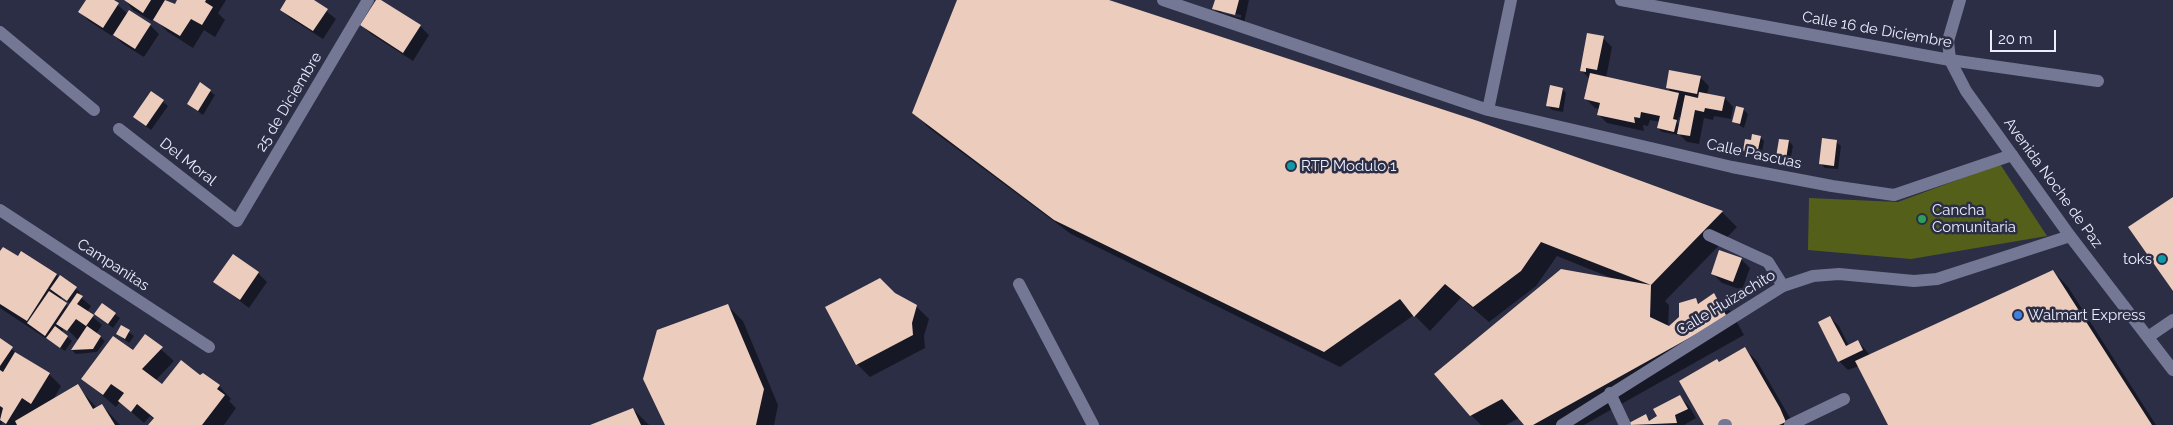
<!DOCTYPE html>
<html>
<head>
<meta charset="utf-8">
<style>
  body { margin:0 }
  #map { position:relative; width:2173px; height:425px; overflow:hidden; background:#2c2e46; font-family:Raleway,sans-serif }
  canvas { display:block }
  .scale { position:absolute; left:1990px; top:30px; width:66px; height:22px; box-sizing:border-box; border:2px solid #ebeefe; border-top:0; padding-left:6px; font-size:15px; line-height:18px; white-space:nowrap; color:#ebeefe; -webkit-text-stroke:4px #2c2e46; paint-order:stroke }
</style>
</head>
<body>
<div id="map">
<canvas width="2173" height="425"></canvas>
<div class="scale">20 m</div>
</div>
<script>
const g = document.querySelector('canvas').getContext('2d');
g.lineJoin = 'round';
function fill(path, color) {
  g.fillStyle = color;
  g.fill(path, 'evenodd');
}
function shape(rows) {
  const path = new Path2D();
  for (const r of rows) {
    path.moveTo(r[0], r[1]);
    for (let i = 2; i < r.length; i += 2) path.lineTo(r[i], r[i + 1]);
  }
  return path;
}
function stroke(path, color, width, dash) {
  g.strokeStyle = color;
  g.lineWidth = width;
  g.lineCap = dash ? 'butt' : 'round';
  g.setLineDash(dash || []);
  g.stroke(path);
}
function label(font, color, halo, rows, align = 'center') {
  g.font = font + ' Raleway,sans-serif';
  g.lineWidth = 5;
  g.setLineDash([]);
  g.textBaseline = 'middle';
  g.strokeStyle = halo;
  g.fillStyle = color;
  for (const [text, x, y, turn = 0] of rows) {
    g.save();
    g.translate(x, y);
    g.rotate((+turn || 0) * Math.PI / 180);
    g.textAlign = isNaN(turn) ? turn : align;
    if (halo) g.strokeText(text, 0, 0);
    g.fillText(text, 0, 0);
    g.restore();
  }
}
fill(shape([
  [2000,164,2047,236,1911,259,1808,250,1809,198,1898,202]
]), '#546019');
fill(shape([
  [87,0,112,0,128,14,150,25,159,34,144,57,123,44,113,34,112,36,89,21,80,12],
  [125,0,166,0,175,6,179,0,226,0,218,13,225,20,215,37,204,30,193,48,168,32,154,18,152,21,133,10],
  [287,0,312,0,336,19,323,39,290,18,281,9],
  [378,0,420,26,429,35,413,61,371,34,362,25],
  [958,0,1105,0,1722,212,1737,227,1665,301,1669,305,1668,328,1681,317,1695,300,1700,304,1714,295,1732,313,1744,335,1584,425,1526,425,1519,418,1506,425,1481,425,1471,415,1614,279,1557,256,1536,286,1489,322,1461,298,1430,331,1414,315,1340,367,1071,234,929,128,914,113],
  [1216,0,1249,0,1244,23,1223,18,1214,9],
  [1222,11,1241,15,1241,18,1222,13],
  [1603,38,1612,47,1606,78,1672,93,1668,88,1700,77,1709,86,1707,95,1725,98,1733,107,1731,119,1714,116,1713,120,1704,118,1699,144,1687,142,1679,134,1678,135,1662,132,1658,128,1660,122,1650,120,1648,126,1643,125,1644,131,1607,123,1598,114,1600,109,1595,108,1586,99,1590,79,1581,70],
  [1679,117,1682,118,1680,126,1677,123],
  [200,84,215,95,203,115,188,104],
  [1562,89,1566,93,1563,112,1552,110,1547,105],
  [151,93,168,106,151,130,139,121],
  [1743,109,1748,114,1744,128,1734,122],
  [1760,137,1764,141,1761,157,1748,155,1744,150],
  [1789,141,1793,146,1790,162,1781,161,1777,156],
  [1836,142,1841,146,1838,169,1825,168,1820,163],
  [0,253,18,258,56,275,80,292,78,295,91,306,87,312,102,325,96,334,105,341,97,352,76,354,72,350,80,342,64,326,62,333,72,341,65,351,0,308],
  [62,297,71,304,69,307,60,300],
  [1741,259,1750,268,1742,290,1722,283,1713,274],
  [2053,271,2068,287,2156,425,1889,425,1859,366,1848,370,1840,362,1820,322,1830,317,1839,326,1849,346,1858,341,1870,355],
  [258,273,267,282,249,308,215,282],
  [894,294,916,306,929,319,924,336,925,348,870,377,857,364],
  [102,305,120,318,113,328,95,314],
  [728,306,743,321,778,405,774,425,666,425],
  [122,327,134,336,129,343,117,334],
  [145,335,174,361,155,381,162,386,201,377,219,386,231,399,229,401,236,408,224,425,149,425,154,419,150,416,144,423,120,402,116,407,83,379,133,352],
  [0,340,23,358,49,374,61,386,53,400,77,386,97,408,102,405,120,425,6,425,3,422,0,425],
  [1745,349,1757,361,1794,425,1706,425,1720,363],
  [1680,397,1689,406,1696,418,1684,425,1631,425,1646,416,1651,421,1659,417],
  [633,409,649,425,593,425]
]), '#0007');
fill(shape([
  [86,0,114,0,119,3,103,28,78,12],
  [124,0,151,0,143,13],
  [165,0,175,4,177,0,206,0,205,2,213,7,202,25,191,19,180,36,153,20],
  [286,0,314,0,328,9,313,31,280,10],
  [376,0,381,0,421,25,403,53,360,25],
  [957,0,1109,0,1478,121,1723,211,1651,285,1650,317,1669,326,1679,317,1679,303,1696,298,1698,304,1714,293,1727,317,1533,425,1524,425,1502,399,1470,416,1434,374,1561,269,1651,285,1541,242,1521,271,1473,307,1445,284,1414,317,1400,299,1324,352,1054,220,912,113],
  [1215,0,1239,0,1235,15,1212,9],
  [129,10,151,24,135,49,113,35],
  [1587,33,1604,36,1597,70,1586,68,1586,72,1580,71],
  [1669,70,1701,76,1697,94,1666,88],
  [1590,73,1679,93,1673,119,1677,120,1674,132,1657,128,1660,116,1641,112,1640,118,1634,117,1635,123,1597,115,1600,103,1584,99],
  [200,82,211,90,198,111,187,104],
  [1550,85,1563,88,1559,108,1546,106],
  [151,91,164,100,146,126,133,117],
  [1699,92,1725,97,1722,111,1705,108,1704,112,1695,110,1690,136,1677,134,1685,95,1698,98],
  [1736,106,1744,108,1740,124,1732,122],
  [1752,134,1761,136,1757,154,1743,151,1745,139,1751,140],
  [1822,138,1837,140,1834,166,1819,164],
  [1779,139,1789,140,1786,159,1776,157],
  [2173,197,2173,291,2128,227],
  [3,247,18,256,21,251,57,274,27,321,0,304,0,251],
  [1719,250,1742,258,1733,282,1711,274],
  [233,254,259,272,240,300,213,282],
  [2053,270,2152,425,1888,425,1855,361],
  [60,275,77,287,67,301,50,289],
  [880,278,895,293,917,305,912,323,913,335,856,365,825,307],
  [49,291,67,303,45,336,27,323],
  [77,293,83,296,77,304,94,315,86,326,76,319,67,331,56,324],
  [102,303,116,313,108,324,94,314],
  [728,304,764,389,756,425,665,425,643,379,657,330],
  [1830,316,1846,346,1858,340,1863,350,1838,362,1818,322],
  [121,325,130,330,125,339,116,334],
  [55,326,68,336,60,348,46,338],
  [87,326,101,336,93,349,71,350],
  [145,334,163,347,142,369,162,384,181,360,200,375,203,373,220,385,217,389,225,395,202,425,148,425,154,418,137,404,131,412,118,401,124,393,111,384,103,395,81,379,113,336,133,350],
  [0,338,13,347,0,366],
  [1745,347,1780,408,1786,422,1779,425,1704,425,1679,381,1717,359,1719,362],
  [15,352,50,373,31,404,22,398,6,424,0,420,3,408,0,406,0,370,3,372],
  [78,384,93,409,102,404,115,425,17,425,15,421],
  [1680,395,1688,409,1675,415,1677,423,1630,425,1629,423,1646,414,1649,421,1657,416,1653,409],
  [633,408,641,425,590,425]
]), '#ecccbc');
stroke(shape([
  [1709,235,1768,262,1783,286],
  [1019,284,1093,425],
  [2148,337,2173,320]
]), '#747894', 12);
stroke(shape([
  [1163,0,1488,110,1732,167,1832,186,1894,195,2012,155],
  [1621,0,1950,60,2098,81],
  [0,32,94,110],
  [1488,110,1511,0],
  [119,129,237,221,368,0],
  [0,210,209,347],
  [1610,393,1625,425],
  [1562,425,1783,286,1813,276,1839,274,1914,281,1937,279,2070,236],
  [1724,425,1726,425],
  [1790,425,1844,399]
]), '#747894', 12);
stroke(shape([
  [1960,0,1948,41,1950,60,1966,91,2070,236,2173,370]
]), '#747894', 12);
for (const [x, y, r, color] of [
  [1291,166,5,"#0f9aa8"],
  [1922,219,5,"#2e9e5b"],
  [2162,259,5,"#0f9aa8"],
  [2018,315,5,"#3f7fe0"]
]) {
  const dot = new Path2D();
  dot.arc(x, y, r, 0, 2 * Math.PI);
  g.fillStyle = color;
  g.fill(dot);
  stroke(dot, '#2c2e46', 2);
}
label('15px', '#ebeefe', '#2c2e46', [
  ["Calle 16 de Diciembre",1877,30,10],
  ["25 de Diciembre",289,102,-59],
  ["Calle Pascuas",1754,154,12],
  ["Del Moral",188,162,38],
  ["Avenida Noche de Paz",2053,183,54],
  ["Campanitas",113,265,33],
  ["Calle Huizachito",1726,303,-31]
]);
label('15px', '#ebeefe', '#2c2e46', [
  ["RTP Modulo 1",1301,166],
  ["Cancha",1932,210],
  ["Comunitaria",1932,227],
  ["toks",2152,259,"right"],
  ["Walmart Express",2028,315]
], 'left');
</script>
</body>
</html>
